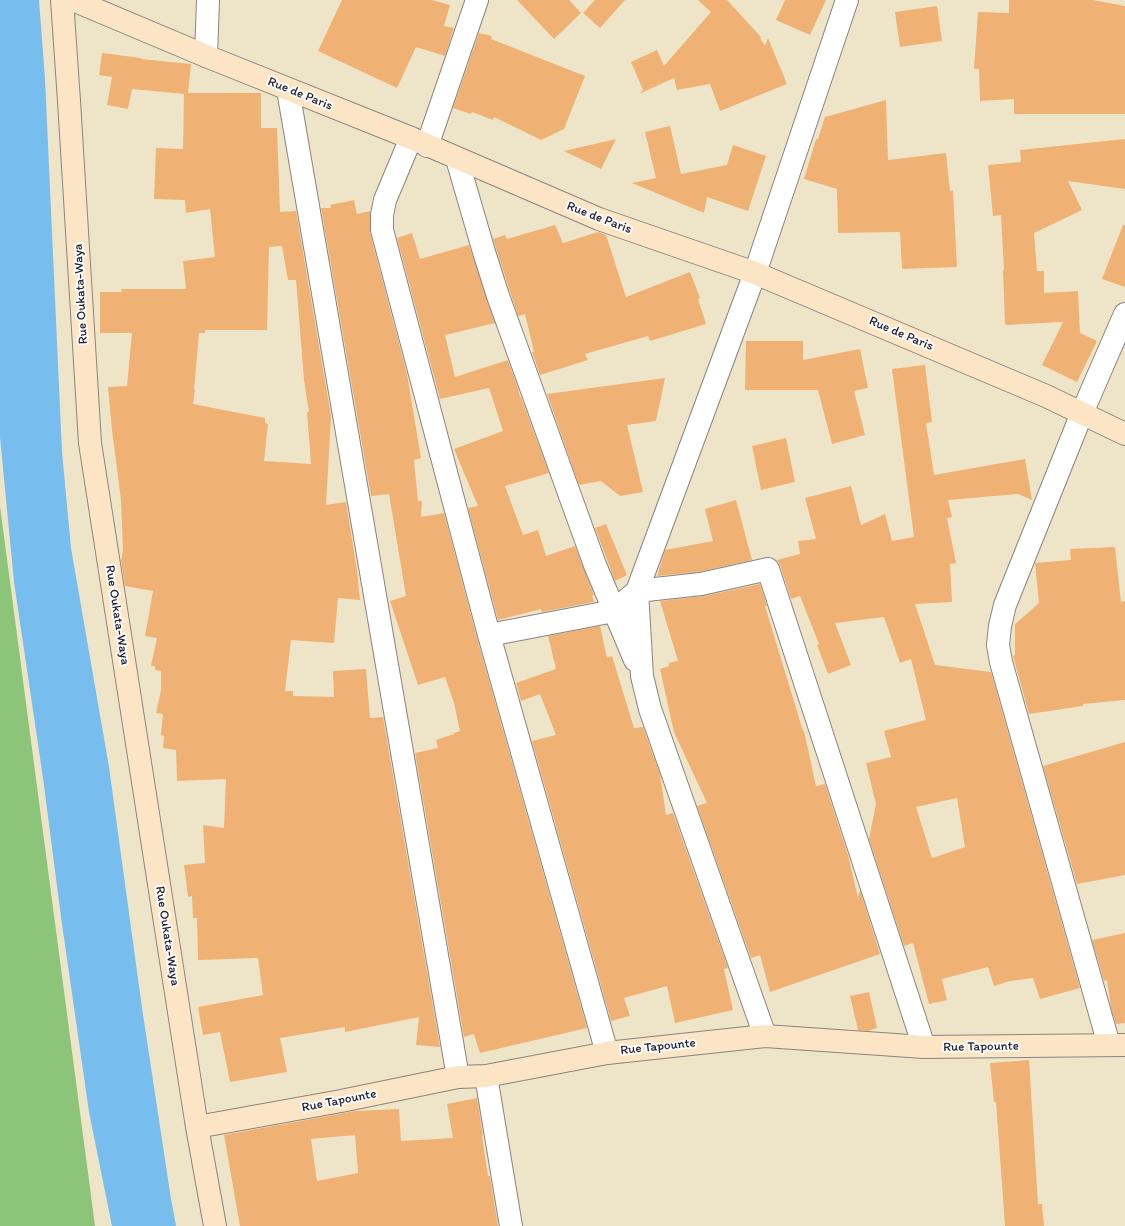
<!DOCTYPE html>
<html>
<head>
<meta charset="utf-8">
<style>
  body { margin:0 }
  canvas { display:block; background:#eee5c8 }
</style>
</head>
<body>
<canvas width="1125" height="1226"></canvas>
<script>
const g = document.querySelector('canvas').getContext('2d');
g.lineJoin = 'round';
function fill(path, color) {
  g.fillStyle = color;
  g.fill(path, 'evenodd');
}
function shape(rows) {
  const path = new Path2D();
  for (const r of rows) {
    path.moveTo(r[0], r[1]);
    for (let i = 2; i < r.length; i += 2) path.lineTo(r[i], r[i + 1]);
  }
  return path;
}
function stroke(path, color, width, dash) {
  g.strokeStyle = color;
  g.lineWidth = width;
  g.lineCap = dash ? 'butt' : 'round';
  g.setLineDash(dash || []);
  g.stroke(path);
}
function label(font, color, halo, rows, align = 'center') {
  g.font = font + ' Itim,sans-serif';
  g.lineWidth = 4;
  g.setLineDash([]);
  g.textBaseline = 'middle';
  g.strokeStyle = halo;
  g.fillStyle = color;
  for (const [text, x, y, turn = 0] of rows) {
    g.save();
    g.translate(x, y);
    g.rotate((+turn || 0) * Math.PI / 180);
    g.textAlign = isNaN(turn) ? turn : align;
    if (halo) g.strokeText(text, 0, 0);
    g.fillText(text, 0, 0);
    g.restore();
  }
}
fill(shape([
  [0,506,95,1226,0,1226]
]), '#8cc579');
fill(shape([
  [0,0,39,0,45,79,62,452,71,548,109,767,142,1008,171,1199,176,1226,112,1226,89,1112,61,917,43,778,14,582,0,437]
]), '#77bdee');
fill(shape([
  [342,0,432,0,450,5,444,26,454,28,445,56,416,47,397,88,318,51],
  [517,0,569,0,581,13,554,39],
  [595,0,625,0,600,28,583,13],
  [698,0,727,0,761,37,760,38,765,46,768,38,787,84,720,111,710,84,677,90,674,78,639,94,643,90,631,62,657,50,664,66,711,12],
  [785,0,826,0,810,35,776,20],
  [1009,0,1093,0,1125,6,1125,114,1014,114,1014,99,980,101,979,69,974,69,978,12,1009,13],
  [937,6,942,41,900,47,895,12],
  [479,33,492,36,491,39,585,76,564,129,541,140,494,117,493,120,472,112,471,114,453,108],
  [102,53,141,58,141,59,191,64,188,93,261,93,261,128,277,128,280,212,296,211,331,416,326,505,346,502,357,570,360,600,338,598,334,643,291,640,285,691,293,691,293,696,334,697,333,671,366,669,370,718,383,717,440,1047,416,1045,419,1017,345,1032,345,1027,280,1038,287,1072,230,1082,220,1032,203,1035,198,1007,263,995,258,958,198,960,197,918,193,918,192,896,188,897,184,865,205,863,203,825,224,828,226,779,177,781,176,750,163,748,164,736,161,735,163,714,156,713,161,690,161,671,155,670,155,666,151,666,157,638,145,636,153,591,125,586,121,561,123,550,121,500,112,430,108,387,127,386,132,333,100,333,100,292,122,292,121,289,186,289,183,261,215,257,210,209,186,213,185,200,154,199,156,148,183,149,184,94,132,89,128,109,107,105,112,77,99,75],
  [282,246,288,280,296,280,304,380,309,412,307,412,311,464,264,461,268,424,265,423,265,418,193,404,195,390,194,390,199,333,205,333,205,330,267,330,269,247],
  [886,100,888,160,946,153,950,191,953,190,957,267,902,269,900,232,838,233,837,189,804,179,816,139,818,139,825,117],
  [670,126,681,174,727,165,733,145,766,156,748,211,707,197,704,213,632,183,656,178,645,132],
  [616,139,601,169,564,151],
  [1125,139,1125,189,1068,181,1082,210,1034,233,1037,271,1044,271,1044,293,1078,291,1080,333,1097,341,1077,382,1042,365,1063,322,1005,325,1003,270,1004,270,1001,215,993,216,988,165,1021,162,1020,150],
  [354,200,357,214,370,211,370,233,407,374,421,458,414,460,418,501,422,501,421,517,444,513,477,638,587,1028,480,1053,474,1034,464,1037,415,753,438,748,436,740,454,734,454,733,460,731,454,703,445,677,418,685,390,601,406,596,389,494,371,496,321,208,331,208,330,205],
  [555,225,563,243,598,232,606,235,626,297,690,272,700,298,698,299,706,324,650,341,648,336,585,354,588,360,540,375,532,352,534,352,525,314,518,316,493,239,505,235,507,239],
  [1123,225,1125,225,1125,287,1102,279],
  [412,233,420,259,469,245,495,323,445,335,455,377,508,360,518,388,520,397,521,397,549,473,505,486,523,535,538,530,546,556,575,546,594,595,592,596,594,602,542,612,541,609,498,620,468,508,478,506,454,449,503,431,489,388,440,399,397,238],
  [746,341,803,341,803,360,860,349,868,388,854,391,865,435,832,444,818,390,745,390],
  [925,365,932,422,926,423,934,475,1025,459,1032,500,1018,494,948,500,952,517,947,518,956,563,950,564,952,602,915,604,935,665,991,672,1080,988,1040,999,1033,978,1010,981,994,986,988,967,942,979,947,1000,929,1004,913,943,904,946,869,839,876,804,866,763,891,757,884,731,926,720,911,659,900,663,884,617,835,623,851,665,828,674,817,645,819,644,800,596,791,599,780,565,777,560,800,554,798,541,816,539,805,498,851,486,861,525,885,514,892,541,914,537,892,369],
  [957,798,965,847,932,858,916,807],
  [665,378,656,421,627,425,643,492,620,496,601,481,579,485,547,394],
  [786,438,795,482,761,490,752,446],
  [736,500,752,560,699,572,657,576,665,550,713,541,705,509],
  [606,524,627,575,615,581,595,528],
  [1115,547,1121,602,1125,601,1125,700,1083,704,1083,706,1029,714,1013,656,1015,655,1015,624,1039,603,1035,563,1071,560,1070,549],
  [760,584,767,606,765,606,803,731,804,731,816,786,825,784,848,855,858,898,860,890,880,954,770,992,760,955,751,958,697,806,707,803,674,732,660,669,669,666,669,663,678,661,660,601,704,596],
  [600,626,607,658,612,656,634,728,643,727,660,774,666,815,673,813,728,968,724,969,733,1010,675,1023,667,986,624,998,630,1016,611,1021,532,741,556,735,540,694,521,701,516,683,556,669,548,636],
  [1125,742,1125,875,1077,884,1043,766],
  [1125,933,1125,1023,1116,1024,1111,1008,1107,980,1104,981,1092,940],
  [869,992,877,1028,868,1031,858,1030,850,996],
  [1029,1060,1038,1204,1042,1204,1044,1226,1005,1226,996,1102,994,1102,990,1063],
  [477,1098,483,1135,482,1136,488,1176,490,1176,498,1226,240,1226,224,1135,355,1111,399,1109,401,1141,453,1138,447,1104],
  [355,1135,358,1173,317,1181,311,1139]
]), '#f0b274');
const street = shape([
  [206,56,208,0],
  [288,90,458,1077],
  [411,138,385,200,382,215,382,230,489,635,607,1053],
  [427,146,477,0],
  [457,159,484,252,498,296,595,565,635,660],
  [489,635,614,611,637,591,701,584,768,569,924,1047],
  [765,1036,650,709,642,676,637,591,755,273,847,0],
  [1109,1045,1001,662,998,645,1000,626,1005,605,1082,413,1125,314],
  [486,1076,511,1226]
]);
const secondary = shape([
  [62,0,69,101,90,443,197,1127,215,1226],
  [73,0,206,56,411,138,599,219,755,273,1046,396,1125,434],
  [197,1127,341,1101,458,1077,486,1076,607,1053,765,1036,924,1047,1125,1045]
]);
stroke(street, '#888482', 24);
stroke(secondary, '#888482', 24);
stroke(street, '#fff', 22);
stroke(secondary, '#fce5c4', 22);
label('13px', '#22223b', '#fdfcf7', [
  ["Rue de Paris",300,94,22],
  ["Rue de Paris",599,218,21],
  ["Rue Oukata-Waya",81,294,-93],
  ["Rue de Paris",901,334,23],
  ["Rue Oukata-Waya",117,615,81],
  ["Rue Oukata-Waya",167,936,81],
  ["Rue Tapounte",658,1047,-6],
  ["Rue Tapounte",981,1047,-1],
  ["Rue Tapounte",339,1101,-11]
]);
</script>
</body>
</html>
